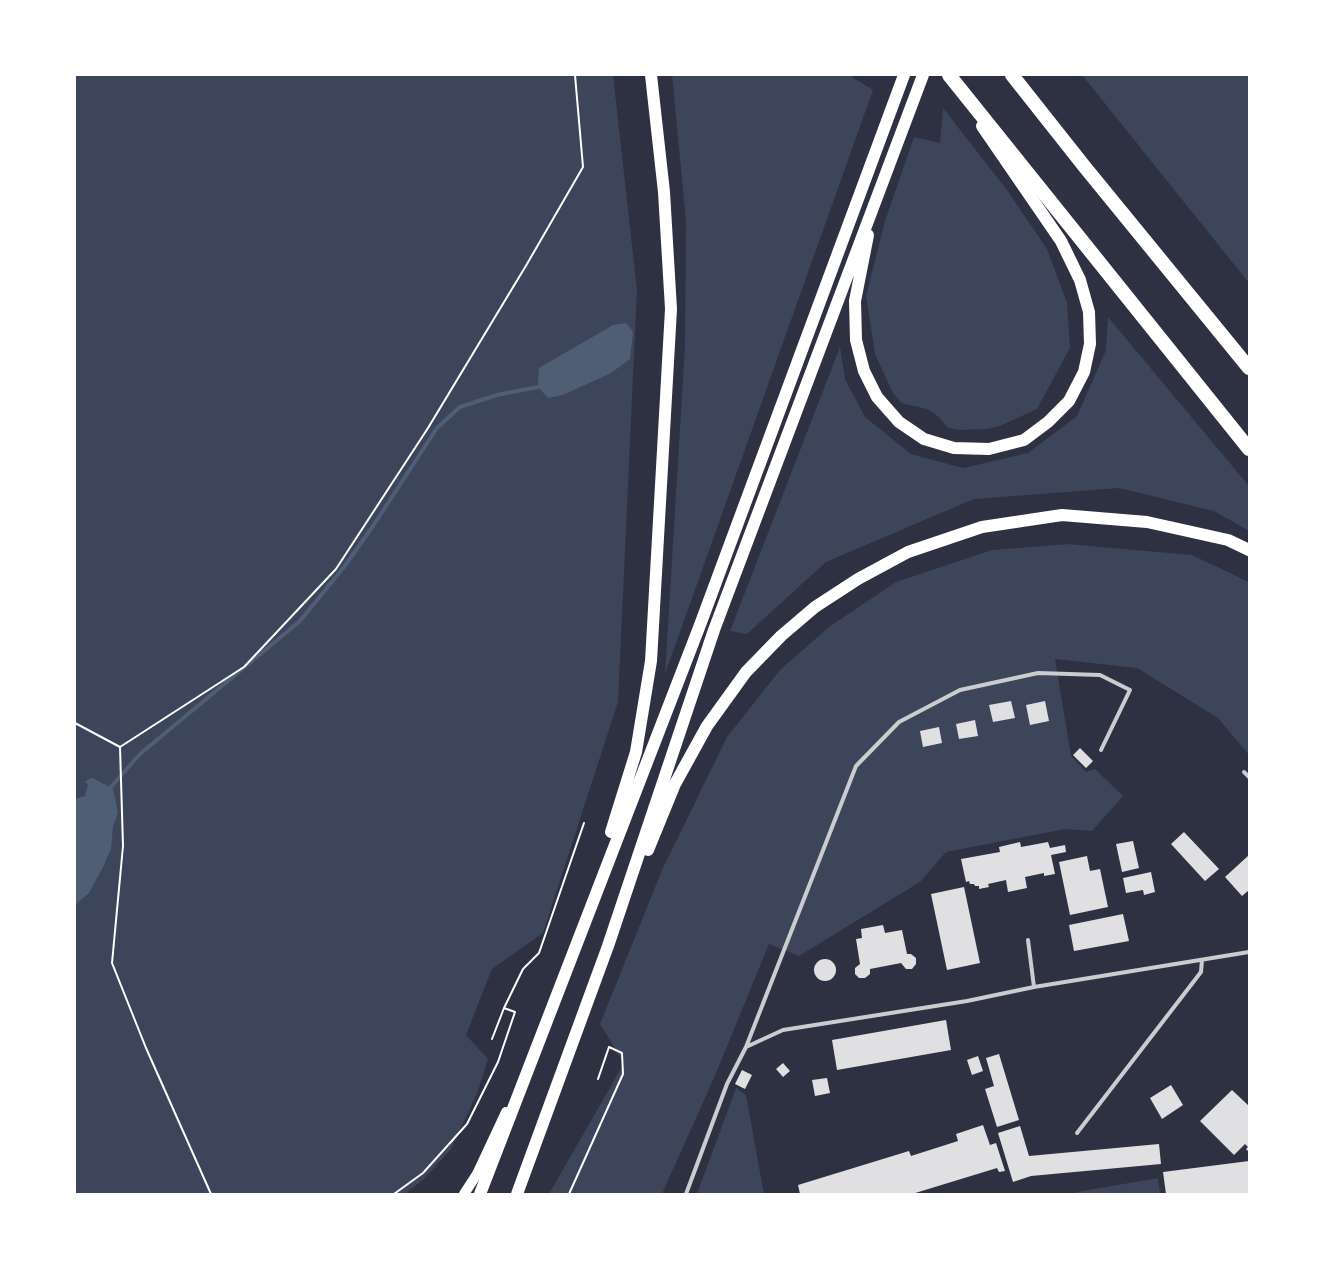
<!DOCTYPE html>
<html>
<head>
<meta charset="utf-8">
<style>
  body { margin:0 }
  #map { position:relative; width:1324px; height:1269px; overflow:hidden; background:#2d3142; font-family:"Playfair Display",serif }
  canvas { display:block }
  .frame { position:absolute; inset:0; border:76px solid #fff; pointer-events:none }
</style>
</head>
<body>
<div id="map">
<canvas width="1324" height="1269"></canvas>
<div class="frame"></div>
</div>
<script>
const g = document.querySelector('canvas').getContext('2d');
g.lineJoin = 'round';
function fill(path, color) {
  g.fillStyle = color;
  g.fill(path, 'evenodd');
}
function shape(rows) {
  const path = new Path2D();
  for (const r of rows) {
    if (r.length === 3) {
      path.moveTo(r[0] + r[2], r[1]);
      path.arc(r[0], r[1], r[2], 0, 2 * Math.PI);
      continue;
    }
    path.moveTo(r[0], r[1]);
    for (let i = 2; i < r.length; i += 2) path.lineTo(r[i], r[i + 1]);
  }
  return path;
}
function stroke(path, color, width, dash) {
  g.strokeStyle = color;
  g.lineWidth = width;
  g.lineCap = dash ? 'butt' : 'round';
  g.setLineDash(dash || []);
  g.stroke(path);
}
fill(shape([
  [75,75,613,75,637,290,618,702,543,933,492,969,466,1035,488,1059,477,1094,451,1149,424,1179,405,1194,75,1194],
  [672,75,853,75,852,77,873,90,665,674,685,346,686,221],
  [1082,75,1249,75,1249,283],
  [943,108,1007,190,1047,249,1067,303,1070,348,1037,409,1000,426,987,429,961,430,948,428,939,417,927,409,901,403,893,393,875,354,866,296,885,221,914,137,940,143],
  [1108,317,1249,486,1249,531,1214,511,1119,488,974,499,826,562,747,634,730,631,840,347,845,379,865,417,911,454,963,468,1028,453,1077,416,1106,350],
  [1068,544,1192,555,1249,582,1249,755,1218,718,1137,668,1055,659,1071,756,1086,772,1095,769,1123,796,1092,831,1065,829,946,852,920,882,799,956,769,944,714,1078,662,1194,549,1194,624,1063,600,1024,662,870,727,737,780,670,829,627,896,582,992,550],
  [736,1088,746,1095,764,1194,697,1194],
  [1158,1178,1160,1194,1066,1194]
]), '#3c4559');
fill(shape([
  [626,323,633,332,630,359,611,373,563,395,548,398,538,387,539,368,613,325],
  [90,778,93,778,113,789,118,812,113,827,111,849,103,867,89,893,75,905,75,799,85,796,88,784,85,782]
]), '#4f5d75');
stroke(shape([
  [110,788,140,754,300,621,344,567,373,526,437,428,460,407,497,395,538,387]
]), '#4f5d75', 4);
fill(shape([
  [1011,701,1015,718,993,722,989,705],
  [1045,701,1049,721,1030,725,1026,705],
  [975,720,978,736,959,739,956,724],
  [939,727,942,743,923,747,920,731],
  [1080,748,1093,761,1086,768,1073,755],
  [1184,832,1219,869,1205,881,1171,844],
  [1133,841,1139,868,1122,872,1116,844],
  [1020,842,1021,847,1048,842,1050,848,1065,845,1066,852,1051,855,1055,874,1044,876,1044,873,1025,877,1027,888,1008,892,1006,880,988,884,989,887,979,889,979,886,975,886,974,884,970,884,969,881,966,882,961,859,1000,852,999,847],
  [1249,855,1249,890,1242,896,1225,877],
  [1087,856,1090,871,1100,869,1108,907,1070,915,1059,862],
  [1151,872,1155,892,1144,895,1143,890,1126,893,1123,878],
  [964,887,980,963,947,970,931,894],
  [1123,914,1129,941,1074,951,1069,925],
  [883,925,885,933,902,930,907,954,911,954,916,958,916,964,912,969,906,969,901,963,870,969,870,974,865,978,859,978,855,974,855,968,860,964,856,939,862,938,861,929],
  [825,970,11],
  [946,1020,951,1050,837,1070,832,1040],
  [999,1054,1019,1120,997,1127,985,1089,994,1086,986,1058],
  [978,1056,983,1071,972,1075,967,1060],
  [783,1063,790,1071,783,1077,776,1069],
  [742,1070,752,1075,745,1089,735,1084],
  [827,1078,830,1093,815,1096,812,1080],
  [1171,1085,1183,1105,1162,1119,1150,1098],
  [1232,1090,1249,1106,1249,1152,1246,1149,1248,1147,1245,1144,1234,1155,1200,1121],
  [983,1125,990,1145,996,1143,1005,1171,999,1172,997,1168,912,1194,800,1194,798,1185,909,1151,911,1156,958,1141,956,1134],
  [1020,1126,1029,1156,1159,1144,1161,1164,1031,1176,1013,1182,998,1133],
  [1249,1161,1249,1194,1166,1194,1163,1172]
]), '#e0e0e3');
stroke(shape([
  [75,723,120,747],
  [504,1008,523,969,539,953,584,823],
  [211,1194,146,1048,112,963,123,846,120,747,244,667,336,569,428,428,527,264,583,167,575,75],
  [394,1194,423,1173,467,1124,498,1062,515,1012,504,1008,492,1039],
  [569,1194,623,1074,622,1053,609,1047,598,1079]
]), '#fff', 2);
stroke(shape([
  [1244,772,1249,777],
  [1028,940,1034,987],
  [746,1047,856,766,899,722,960,690,1038,673,1100,675,1130,690,1101,750],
  [1077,1133,1201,972,1202,960],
  [686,1194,727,1084,746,1047,783,1030,967,1001,1034,987,1249,952]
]), '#caccd0', 4);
stroke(shape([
  [464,1194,477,1174,506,1112]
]), '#fff', 10);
stroke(shape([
  [868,235,855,301,856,340,864,371,877,397,899,422,924,439,954,448,989,449,1024,440,1048,422,1069,401,1084,372,1090,344,1089,312,1080,280,1061,241,982,126],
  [611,832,636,752,651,661,671,309,664,192,651,75],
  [648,850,675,784,707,726,746,672,781,636,815,607,858,579,908,552,982,527,1062,515,1147,522,1228,540,1249,550],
  [480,1194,700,625,904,75],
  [517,1194,608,946,714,630,923,75]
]), '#fff', 12);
stroke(shape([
  [949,75,1249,449],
  [1012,75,1084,166,1249,368]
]), '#fff', 14);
</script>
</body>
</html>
